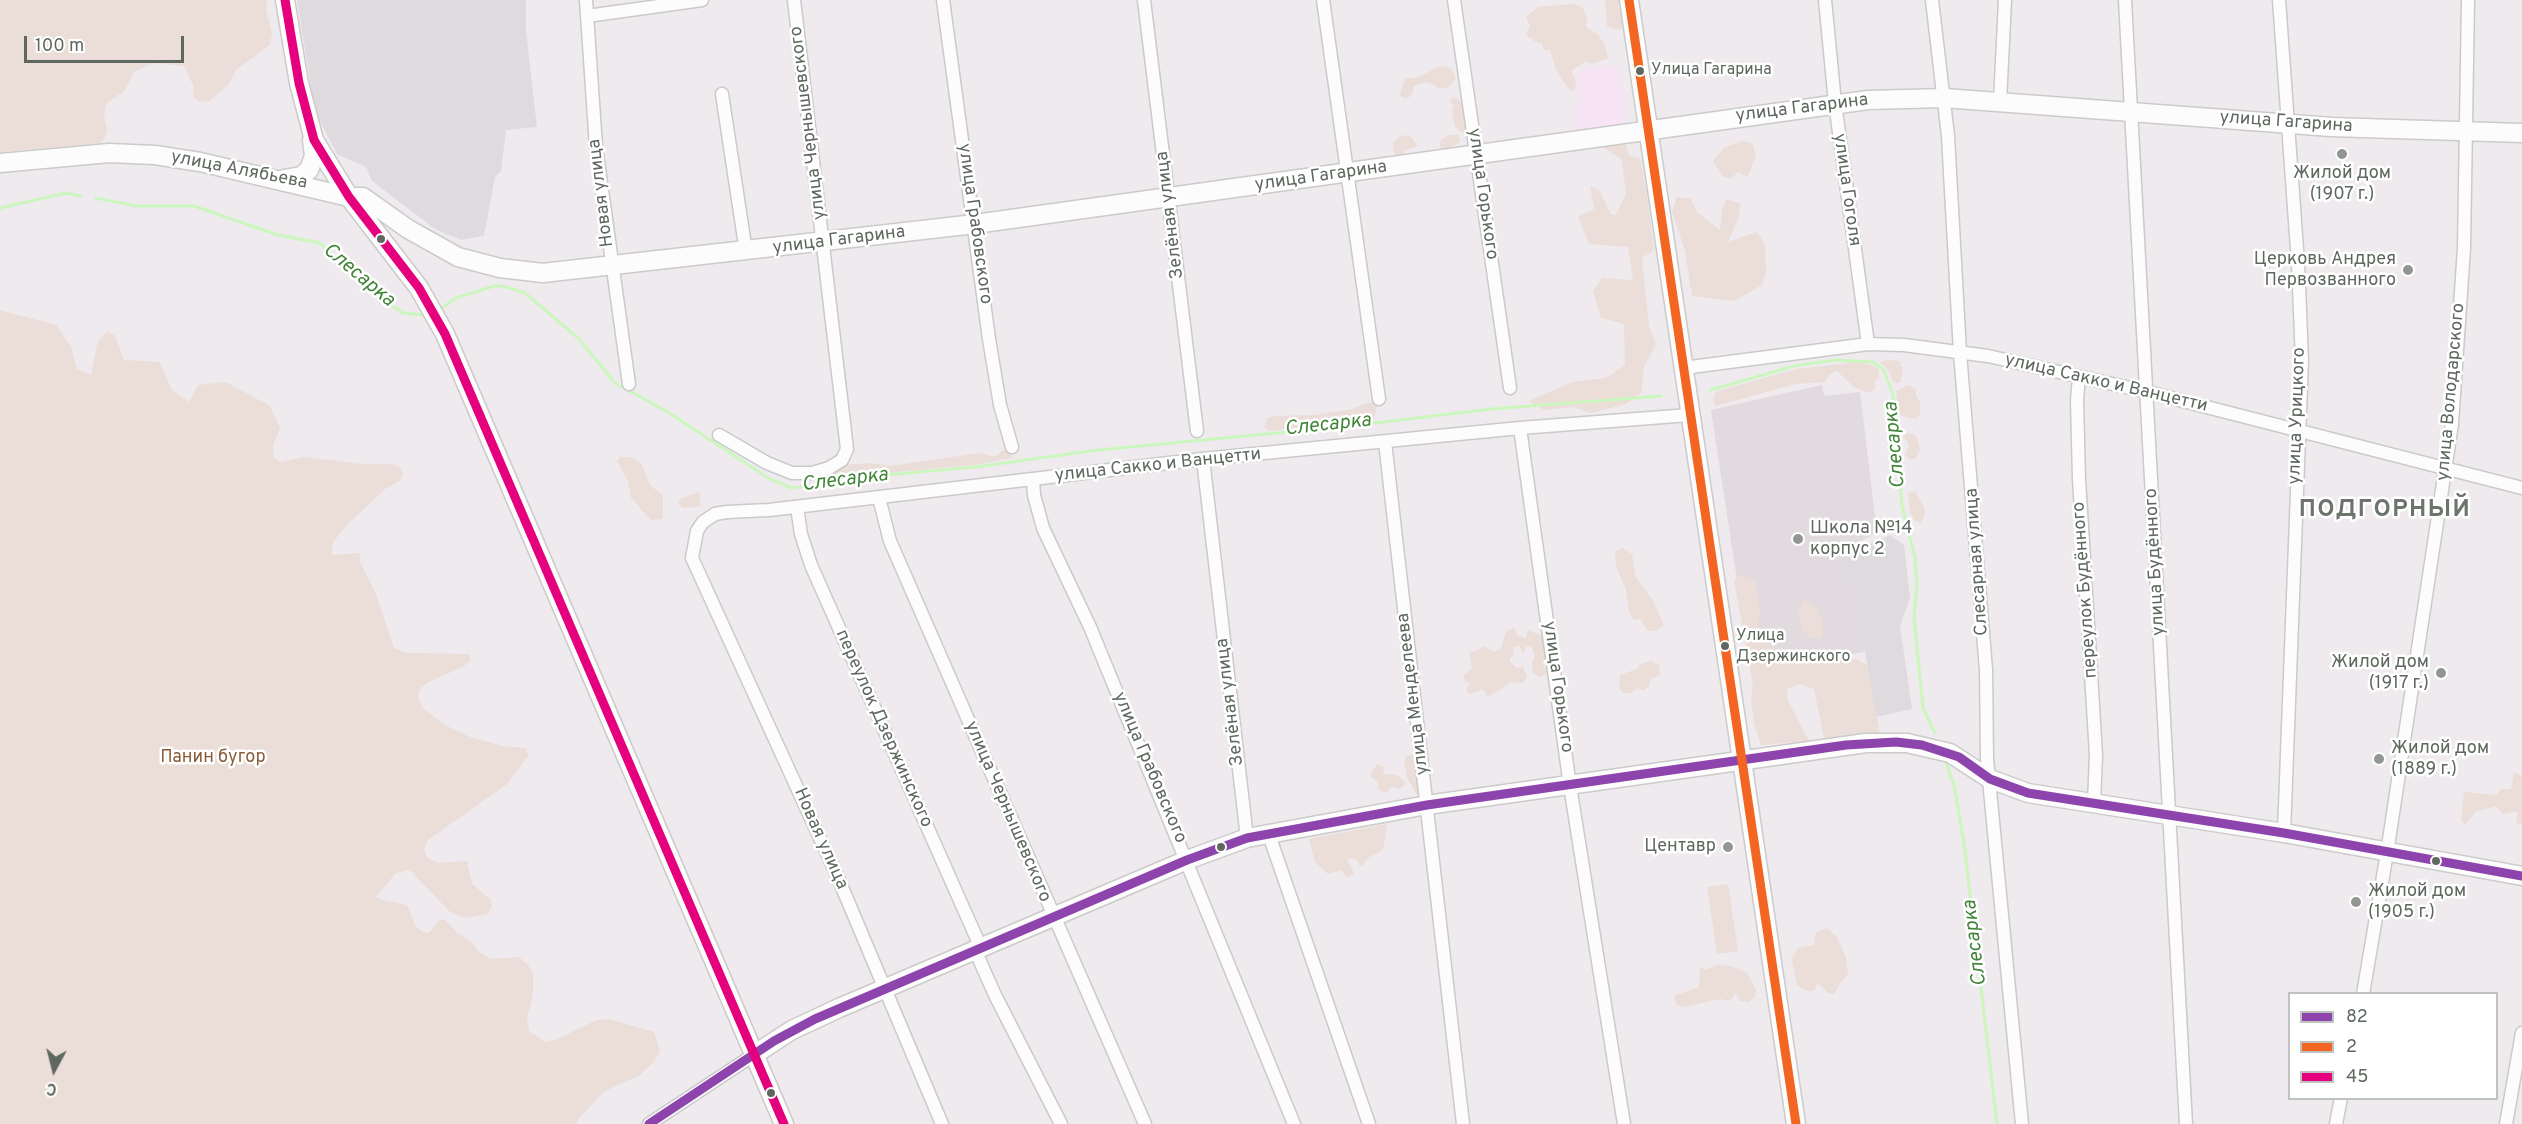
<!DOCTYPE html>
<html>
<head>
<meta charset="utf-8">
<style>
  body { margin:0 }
  #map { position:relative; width:2522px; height:1124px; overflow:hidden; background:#efeaee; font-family:Overpass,sans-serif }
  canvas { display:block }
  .legend { position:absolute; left:2288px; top:992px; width:210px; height:108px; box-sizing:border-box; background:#fff; border:2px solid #bfc3bf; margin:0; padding:8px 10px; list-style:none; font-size:18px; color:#5f685f }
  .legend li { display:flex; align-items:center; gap:12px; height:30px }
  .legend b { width:30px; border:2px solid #bfc3bf }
  .north { position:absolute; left:24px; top:1040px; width:60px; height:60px; -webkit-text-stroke:4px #fff; paint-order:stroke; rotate:187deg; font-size:16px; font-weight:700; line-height:24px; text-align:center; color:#5f685f }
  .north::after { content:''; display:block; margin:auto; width:21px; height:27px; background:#5f685f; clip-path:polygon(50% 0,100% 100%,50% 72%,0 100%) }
  .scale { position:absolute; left:24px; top:36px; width:160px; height:27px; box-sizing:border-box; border:3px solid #5f685f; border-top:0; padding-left:8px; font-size:18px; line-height:21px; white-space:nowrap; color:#5f685f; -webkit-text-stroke:4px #fff; paint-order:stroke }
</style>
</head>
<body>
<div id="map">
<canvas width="2522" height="1124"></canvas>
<ul class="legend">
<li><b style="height:8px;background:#8e44ad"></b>82</li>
<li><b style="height:8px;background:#f26522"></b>2</li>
<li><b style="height:8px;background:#e5007d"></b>45</li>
</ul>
<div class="north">С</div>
<div class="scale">100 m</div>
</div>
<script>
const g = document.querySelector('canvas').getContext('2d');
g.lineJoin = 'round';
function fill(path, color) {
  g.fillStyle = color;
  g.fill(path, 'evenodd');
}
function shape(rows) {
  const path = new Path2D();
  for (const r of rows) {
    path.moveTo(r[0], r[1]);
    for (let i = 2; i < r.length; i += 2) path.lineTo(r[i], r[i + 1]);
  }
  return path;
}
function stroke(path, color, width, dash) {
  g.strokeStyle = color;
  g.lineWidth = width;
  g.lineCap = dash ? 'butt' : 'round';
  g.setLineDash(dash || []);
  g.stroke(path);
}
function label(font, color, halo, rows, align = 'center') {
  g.font = font + ' Overpass,sans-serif';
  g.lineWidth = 5;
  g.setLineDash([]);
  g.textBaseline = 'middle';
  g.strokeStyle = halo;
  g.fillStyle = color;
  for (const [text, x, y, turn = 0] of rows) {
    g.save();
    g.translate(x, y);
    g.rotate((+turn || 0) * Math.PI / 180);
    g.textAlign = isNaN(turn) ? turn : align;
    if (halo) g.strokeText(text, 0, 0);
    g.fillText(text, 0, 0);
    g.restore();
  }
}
fill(shape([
  [1608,65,1616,67,1621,73,1627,127,1576,134,1575,109,1579,108,1577,72]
]), '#f7e4f4');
fill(shape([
  [297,0,526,0,526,31,537,127,506,130,501,171,495,177,484,236,461,240,435,229,372,181,366,167,337,154,315,111],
  [1890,535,1904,545,1910,598,1900,626,1912,709,1876,717,1865,652,1839,558]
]), '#dfdade');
fill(shape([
  [1822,385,1824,396,1860,392,1877,533,1854,544,1854,551,1839,558,1847,573,1865,652,1810,660,1753,685,1711,410]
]), '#e1dadf');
fill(shape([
  [0,0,267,0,266,9,272,33,270,45,236,70,229,84,209,101,200,102,194,98,193,85,184,66,155,63,135,71,124,91,106,104,104,116,107,129,105,138,100,143,0,152],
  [1605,0,1620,0,1618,7,1622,15,1622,28,1616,30,1607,26],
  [1574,4,1583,8,1587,17,1586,27,1598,34,1606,48,1608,58,1592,64,1586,61,1574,69,1571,72,1575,77,1576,88,1571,92,1556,70,1550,50,1544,50,1542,43,1536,42,1526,35,1530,26,1526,17,1538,7],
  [1441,66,1451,68,1456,78,1449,87,1439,89,1433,84,1424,82,1413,86,1413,93,1408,98,1402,98,1400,94,1405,79,1418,77],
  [1456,98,1462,103,1467,118,1469,131,1463,133,1455,127,1452,111,1454,106,1449,100],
  [1402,135,1412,137,1417,147,1405,150,1401,159,1394,153,1393,142],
  [1448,135,1459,135,1460,142,1442,151,1439,142],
  [1742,141,1752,143,1756,155,1749,174,1746,176,1738,172,1730,179,1722,176,1713,161,1724,148],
  [1625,142,1629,156,1640,158,1647,196,1654,250,1642,258,1649,326,1656,344,1644,367,1641,393,1626,404,1591,413,1572,407,1544,410,1529,401,1572,382,1606,378,1625,365,1624,324,1601,318,1593,292,1602,278,1633,280,1628,247,1589,244,1578,217,1594,209,1590,186,1599,190,1611,214,1615,216,1626,194,1622,160,1602,146],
  [1677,197,1691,199,1697,212,1720,230,1722,209,1727,199,1740,204,1739,216,1728,242,1757,232,1765,245,1766,272,1762,285,1734,301,1692,296,1685,251,1672,212],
  [0,310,56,325,71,347,77,369,91,375,98,341,108,331,115,336,124,360,159,362,172,390,189,402,198,385,226,382,270,406,280,428,273,446,274,458,280,462,304,457,361,464,392,464,402,469,403,475,400,481,385,489,347,525,333,542,332,555,360,553,360,562,376,594,394,648,407,653,469,654,471,660,464,666,427,683,419,690,418,699,423,708,445,725,470,737,503,746,526,748,528,756,507,784,428,840,424,849,427,858,438,863,467,861,472,884,491,900,492,907,487,914,465,918,449,911,412,872,407,870,395,874,376,897,382,900,407,905,416,927,423,932,429,933,439,920,445,920,458,934,472,942,479,952,491,959,519,957,528,965,533,974,533,995,527,1017,529,1031,545,1042,555,1040,597,1020,609,1019,654,1032,660,1051,654,1062,640,1075,605,1091,578,1119,576,1124,0,1124],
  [1886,360,1900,361,1903,370,1900,383,1893,383,1889,371,1880,362],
  [1857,362,1872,365,1879,370,1879,378,1874,381,1876,387,1869,393,1855,388,1837,371,1829,375,1825,382,1796,384,1715,406,1713,400,1715,393,1721,390,1797,369],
  [1909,385,1916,389,1916,396,1920,402,1920,414,1915,419,1899,415,1896,391],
  [1373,401,1377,407,1374,419,1270,431,1264,428,1267,418,1273,416,1315,415,1352,409],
  [1910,433,1917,437,1920,450,1916,458,1910,460,1905,454,1909,445,1903,436],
  [1003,450,1010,451,1013,458,973,465,845,477,831,473,842,465,870,463,890,466,980,453,994,457],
  [620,457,630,457,641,463,650,485,663,496,663,519,651,520,631,498,628,481,617,461],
  [1915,491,1925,509,1924,518,1920,523,1914,520,1910,512,1908,493],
  [699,492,701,505,697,507,683,508,678,504,680,499],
  [1623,548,1632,554,1635,576,1652,599,1664,625,1657,631,1648,631,1640,619,1634,620,1629,612,1626,590,1616,566,1615,551],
  [1740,574,1755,579,1760,609,1758,629,1774,651,1856,659,1867,665,1880,734,1824,738,1814,689,1800,684,1787,689,1788,701,1809,741,1761,745,1754,724,1751,699,1753,685,1734,581],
  [1803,600,1817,608,1824,624,1821,639,1809,638,1802,629,1798,613],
  [1514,628,1518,636,1526,638,1528,630,1542,636,1546,658,1542,663,1547,673,1540,677,1533,673,1532,663,1535,656,1531,646,1525,647,1524,654,1519,646,1513,647,1514,657,1510,657,1510,662,1517,668,1523,667,1527,677,1523,683,1511,682,1488,697,1483,689,1469,694,1466,690,1470,683,1465,682,1463,676,1472,668,1469,652,1476,651,1483,646,1495,652,1501,648,1506,632],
  [1651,661,1659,665,1660,675,1650,680,1649,686,1644,690,1637,688,1631,693,1623,693,1619,687,1620,675,1637,669,1640,664],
  [1412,755,1417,759,1420,789,1417,795,1405,774,1407,771,1404,763,1406,756],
  [1377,764,1383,767,1384,774,1397,775,1406,783,1399,789,1392,786,1387,793,1379,790,1377,781,1370,776],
  [2514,772,2522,776,2522,824,2516,823,2518,811,2503,814,2496,806,2475,812,2465,825,2461,820,2464,792,2498,795,2500,789,2511,789],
  [1387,824,1383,850,1369,857,1362,866,1355,859,1347,859,1354,873,1347,878,1341,870,1328,874,1315,862,1309,839],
  [1728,884,1738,951,1717,954,1707,887],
  [1827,928,1836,936,1846,957,1848,975,1841,982,1834,994,1829,994,1818,983,1814,990,1809,991,1797,986,1792,959,1798,948,1814,945,1816,933],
  [1717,965,1731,966,1747,973,1756,989,1755,997,1749,1002,1740,1001,1736,993,1730,1001,1720,999,1684,1007,1676,1004,1674,996,1699,987,1700,966,1705,970]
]), '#ebddd7');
stroke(shape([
  [96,198,136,206,194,206,278,235,320,243,373,293,403,313,426,315],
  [0,208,66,193,81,196],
  [438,311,456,298,494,286,503,286,525,293,578,338,615,383,666,411,770,479,792,488,875,476,975,467,1098,450,1351,426,1491,409,1661,396],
  [1711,390,1794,366,1835,360,1873,362,1884,370,1893,395,1902,506,1915,557,1917,583,1914,618,1923,708,1935,733],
  [1946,763,1954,785,1964,843,1997,1124]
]), '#cbf7bf', 3);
const street = shape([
  [586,0,596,147,629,384],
  [943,0,989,339,1000,405,1012,447],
  [1144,0,1197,431],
  [1323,0,1379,399],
  [1454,0,1510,388],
  [1825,0,1835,103,1868,344],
  [1932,0,1948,136,1960,353,1986,670,1987,759,2022,1124],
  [2125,0,2186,1124],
  [2279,0,2298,263,2302,360,2284,833],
  [587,16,702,0],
  [722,94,746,252],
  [2000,102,2005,0],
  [1683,368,1868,344,1904,345,1988,356,2148,392,2522,488],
  [2079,377,2077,400,2079,479,2096,755,2094,803],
  [1520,428,1570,786,1624,1124],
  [719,435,767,463,792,473,812,473,829,468,842,460,847,449,794,0],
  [1385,442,1463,1124],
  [1203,459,1247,838],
  [1033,480,1034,495,1043,528,1090,627,1294,1124],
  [879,498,890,541,1145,1124],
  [797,507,801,534,811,565,981,948],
  [1268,832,1369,1124],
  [975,950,995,995,1061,1124],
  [2363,994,2387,853,2452,424,2464,248,2468,0],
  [649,1124,755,1054],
  [942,1124,836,873,692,558,697,531,703,522,715,514,727,512,769,510,1203,459,1520,428,1689,415],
  [2336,1124,2341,1098],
  [2506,1124,2522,1033]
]);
const secondary = shape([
  [285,0,299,83,314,140,349,197,419,288,445,334,784,1124],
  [1629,0,1796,1124],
  [0,163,109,153,155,155,200,162,349,197,363,197,408,229,458,257,500,268,543,273,975,224,1868,100,1944,98,2331,127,2522,133],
  [284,179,301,176,309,170,314,156,312,140],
  [755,1054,792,1030,839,1008,1187,860,1247,838,1427,805,1866,743,1907,743,1950,753,1990,779,2028,793,2284,833,2522,876]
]);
stroke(street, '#c9cac9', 15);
stroke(secondary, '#cacbca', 21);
stroke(street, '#fdfcfc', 12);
stroke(secondary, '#fdfcfc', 18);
stroke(shape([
  [649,1124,774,1041,815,1019,1187,860,1247,838,1427,805,1846,745,1896,742,1922,745,1959,757,1990,779,2028,793,2284,833,2522,876]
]), '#8e44ad', 9);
stroke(shape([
  [1629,0,1796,1124]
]), '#f26522', 9);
stroke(shape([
  [285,0,299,83,314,140,349,197,419,288,445,334,784,1124]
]), '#e5007d', 9);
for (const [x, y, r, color] of [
  [1640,71,5,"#5f685f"],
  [2342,154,6,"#919691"],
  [381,239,5,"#5f685f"],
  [2408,270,6,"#919691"],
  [1798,539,6,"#919691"],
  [1725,646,5,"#5f685f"],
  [2441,673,6,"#919691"],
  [2379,759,6,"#919691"],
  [1221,847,5,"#5f685f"],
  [1728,847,6,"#919691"],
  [2436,861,5,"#5f685f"],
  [2356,902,6,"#919691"],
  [771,1093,5,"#5f685f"]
]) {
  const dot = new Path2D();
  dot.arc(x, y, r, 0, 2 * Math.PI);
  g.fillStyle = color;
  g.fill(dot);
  stroke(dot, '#fff', 2);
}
label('16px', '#5f685f', '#fff', [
  ["Улица Гагарина",1651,71],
  ["Улица",1736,637],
  ["Дзержинского",1736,658]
], 'left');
label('18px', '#5f685f', '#fff', [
  ["улица Гагарина",1802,109,-7],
  ["улица Чернышевского",809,123,-97],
  ["улица Гагарина",2286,123,4],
  ["улица Алябьева",239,171,11],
  ["улица Гагарина",1321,177,-8],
  ["улица Гоголя",1846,190,82],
  ["Новая улица",602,193,-97],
  ["улица Горького",1482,194,82],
  ["Зелёная улица",1171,215,-97],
  ["улица Грабовского",974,224,82],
  ["улица Гагарина",839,241,-7],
  ["улица Сакко и Ванцетти",2106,384,13],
  ["улица Володарского",2452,392,-85],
  ["улица Урицкого",2298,416,-88],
  ["улица Сакко и Ванцетти",1158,466,-6],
  ["Слесарная улица",1978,562,-94],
  ["улица Будённого",2156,562,-93],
  ["переулок Будённого",2086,590,-94],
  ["улица Горького",1557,687,82],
  ["улица Менделеева",1414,694,-97],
  ["Зелёная улица",1231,702,-97],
  ["переулок Дзержинского",883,729,66],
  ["улица Грабовского",1149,768,67],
  ["улица Чернышевского",1007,812,67],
  ["Новая улица",820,839,66]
]);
label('18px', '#5f685f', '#fff', [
  ["Жилой дом",2342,174,"center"],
  ["(1907 г.)",2342,195,"center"],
  ["Церковь Андрея",2396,260],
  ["Первозванного",2396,281],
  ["Школа №14",1810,529,"left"],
  ["корпус 2",1810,550,"left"],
  ["Жилой дом",2429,663],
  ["(1917 г.)",2429,684],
  ["Жилой дом",2391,749,"left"],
  ["(1889 г.)",2391,770,"left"],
  ["Центавр",1716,847],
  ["Жилой дом",2368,892,"left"],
  ["(1905 г.)",2368,913,"left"]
], 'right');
label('18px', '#8c5c39', '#fff', [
  ["Панин бугор",213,758]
]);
label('italic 20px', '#408537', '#fff', [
  ["Слесарка",358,276,40],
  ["Слесарка",1328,426,-6],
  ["Слесарка",1896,445,-95],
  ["Слесарка",845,481,-7],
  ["Слесарка",1976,943,-97]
]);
g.letterSpacing = '1.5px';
label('bold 24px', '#6c746b', '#fff', [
  ["ПОДГОРНЫЙ",2385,511]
]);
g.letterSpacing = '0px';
</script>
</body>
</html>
